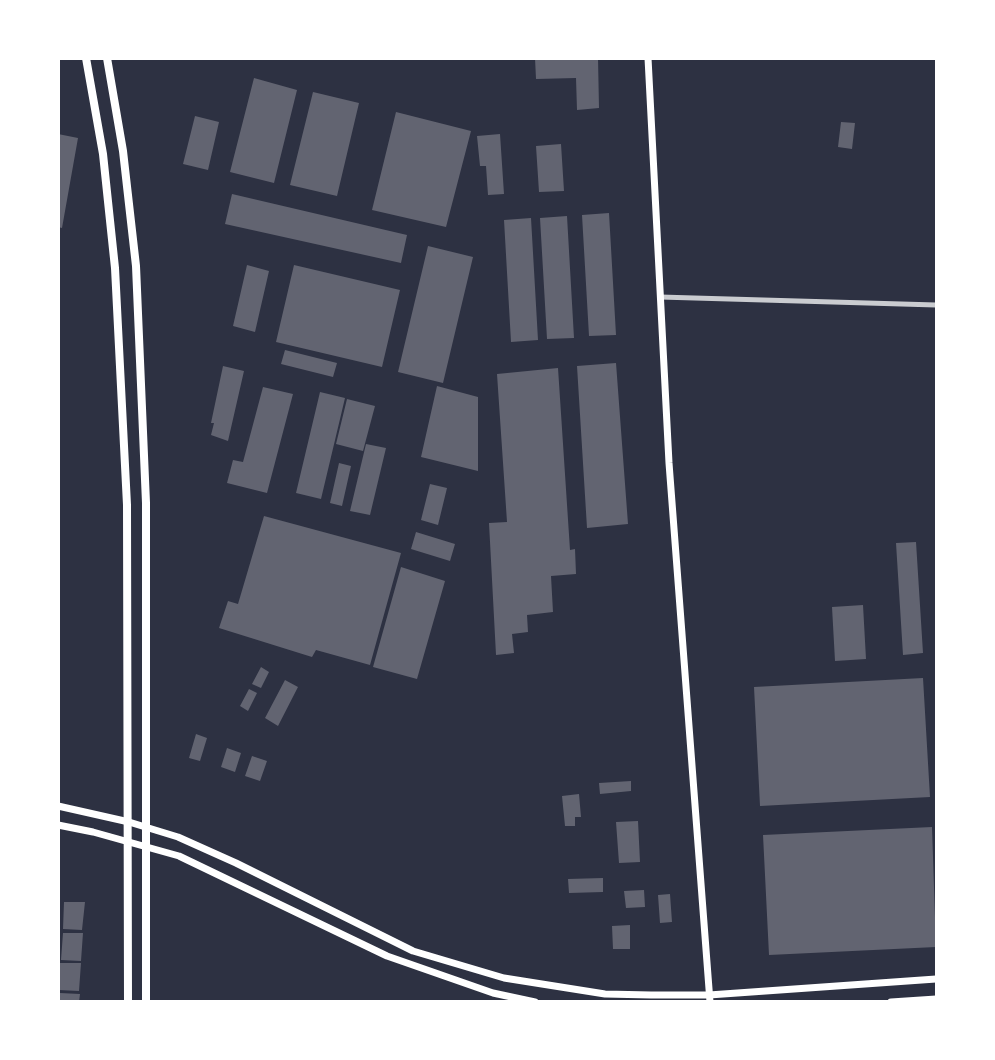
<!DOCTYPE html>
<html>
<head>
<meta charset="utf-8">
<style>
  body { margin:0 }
  #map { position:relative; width:995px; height:1060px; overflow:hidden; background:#2d3142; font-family:"Fira Sans Condensed",sans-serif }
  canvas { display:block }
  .frame { position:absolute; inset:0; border:60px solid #fff; pointer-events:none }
</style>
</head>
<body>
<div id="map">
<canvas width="995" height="1060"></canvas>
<div class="frame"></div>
</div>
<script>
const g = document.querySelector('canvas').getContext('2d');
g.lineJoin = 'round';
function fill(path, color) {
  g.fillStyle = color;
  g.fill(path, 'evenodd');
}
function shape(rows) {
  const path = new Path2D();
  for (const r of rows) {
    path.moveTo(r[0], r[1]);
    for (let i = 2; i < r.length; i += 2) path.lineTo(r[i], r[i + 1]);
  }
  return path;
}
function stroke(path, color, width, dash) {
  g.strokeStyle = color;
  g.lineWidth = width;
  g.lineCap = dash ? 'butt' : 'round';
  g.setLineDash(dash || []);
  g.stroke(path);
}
fill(shape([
  [535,58,598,58,599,108,577,110,576,78,536,79],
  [254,78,297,90,274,183,230,172],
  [313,92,359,103,337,196,290,185],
  [396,112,471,131,446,227,372,210],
  [195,116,219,122,208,170,183,164],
  [841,122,855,123,852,149,838,147],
  [58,134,78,138,62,228,58,227],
  [500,134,504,194,488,195,486,166,480,166,477,136],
  [561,144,564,191,539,192,536,146],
  [232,194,407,235,401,263,225,224],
  [609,213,616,335,589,336,582,215],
  [567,216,574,338,547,339,540,218],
  [531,218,538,340,511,342,504,220],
  [428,246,473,257,443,383,398,372],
  [247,265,269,271,255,332,233,326],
  [294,265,400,290,382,367,276,342],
  [285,350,337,363,333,377,281,364],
  [616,363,628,524,587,528,577,366],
  [223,366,244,371,228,441,211,435,214,423,211,423],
  [558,368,570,550,575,549,576,574,551,576,553,612,527,615,528,632,512,634,514,653,496,655,489,523,507,522,497,374],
  [437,386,478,397,478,471,421,457],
  [263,387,293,394,267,493,227,483,233,460,243,462],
  [320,392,345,398,321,499,296,493],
  [347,399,375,406,363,451,336,444],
  [366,444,386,448,370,515,350,511],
  [339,463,351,466,342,506,330,503],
  [430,484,447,488,438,525,421,520],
  [264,516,401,553,370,665,316,650,312,657,219,628,228,601,238,604],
  [416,532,455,544,450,561,411,549],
  [916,542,923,653,903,655,896,543],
  [401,567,445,581,417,679,373,667],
  [863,605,866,659,835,661,832,607],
  [261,667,269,672,261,688,252,684],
  [923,678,930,797,760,806,754,687],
  [285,680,298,687,278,726,265,718],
  [249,689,257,693,248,711,240,706],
  [196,734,207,738,200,761,189,758],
  [227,748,241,753,235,772,221,767],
  [252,756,267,761,260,781,245,776],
  [631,781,631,791,600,794,599,783],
  [579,794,581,817,575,817,575,826,565,826,562,796],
  [638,821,640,862,619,863,616,822],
  [932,827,936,947,769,955,763,835],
  [603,878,603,892,569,893,568,879],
  [644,890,645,907,626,908,624,891],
  [670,894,672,922,660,923,658,895],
  [64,902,85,902,82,930,63,929],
  [630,925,630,949,613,949,612,926],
  [63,933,83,933,81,961,61,960],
  [60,963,81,963,79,991,59,990],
  [60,993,80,994,79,1002,59,1002]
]), '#626471');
stroke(shape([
  [660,297,936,305]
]), '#caccd0', 5);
stroke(shape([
  [648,58,669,463,710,1002],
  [58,806,129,822,178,837,236,863,413,951,504,978,605,994,651,995,709,995,936,979],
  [58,825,93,832,179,856,387,956,493,993,535,1002],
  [891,1002,936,999]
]), '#fff', 7);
stroke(shape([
  [86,58,103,154,115,268,127,505,128,1002],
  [107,58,123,151,136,266,146,503,146,1002]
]), '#fff', 8);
</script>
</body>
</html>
